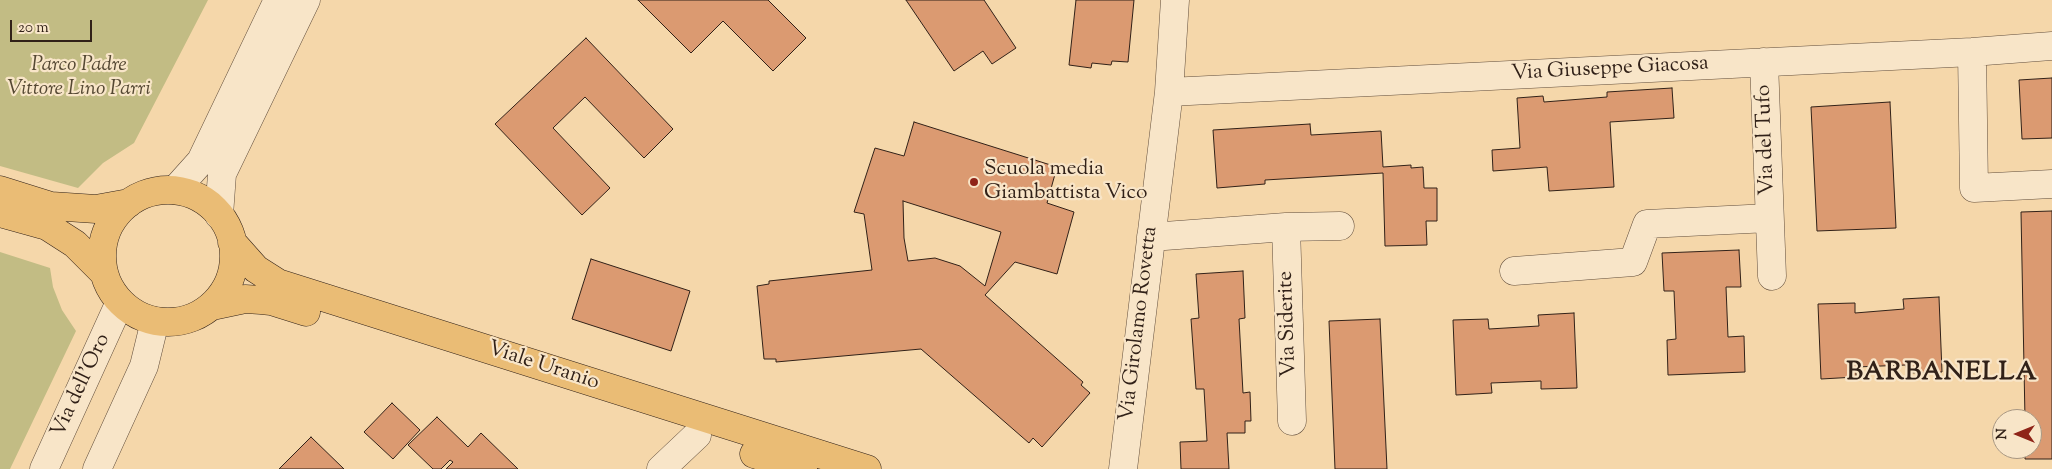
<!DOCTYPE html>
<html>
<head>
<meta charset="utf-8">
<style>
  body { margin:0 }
  #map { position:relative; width:2052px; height:469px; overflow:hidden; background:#f5d7aa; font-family:"Sorts Mill Goudy",serif }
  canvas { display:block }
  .north { position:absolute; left:1992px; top:409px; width:50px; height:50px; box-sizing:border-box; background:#f8e5c8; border:1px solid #a89782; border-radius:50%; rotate:270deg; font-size:14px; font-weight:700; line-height:20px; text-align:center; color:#312118 }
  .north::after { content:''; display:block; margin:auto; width:18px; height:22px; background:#8f2418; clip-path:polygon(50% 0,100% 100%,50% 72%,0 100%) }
  .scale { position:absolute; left:10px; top:20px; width:82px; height:22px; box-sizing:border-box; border:2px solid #312118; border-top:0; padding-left:6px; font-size:15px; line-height:18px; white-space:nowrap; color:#312118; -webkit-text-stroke:4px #f8e5c8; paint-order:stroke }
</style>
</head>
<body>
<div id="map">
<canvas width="2052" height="469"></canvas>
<div class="north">N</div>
<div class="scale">20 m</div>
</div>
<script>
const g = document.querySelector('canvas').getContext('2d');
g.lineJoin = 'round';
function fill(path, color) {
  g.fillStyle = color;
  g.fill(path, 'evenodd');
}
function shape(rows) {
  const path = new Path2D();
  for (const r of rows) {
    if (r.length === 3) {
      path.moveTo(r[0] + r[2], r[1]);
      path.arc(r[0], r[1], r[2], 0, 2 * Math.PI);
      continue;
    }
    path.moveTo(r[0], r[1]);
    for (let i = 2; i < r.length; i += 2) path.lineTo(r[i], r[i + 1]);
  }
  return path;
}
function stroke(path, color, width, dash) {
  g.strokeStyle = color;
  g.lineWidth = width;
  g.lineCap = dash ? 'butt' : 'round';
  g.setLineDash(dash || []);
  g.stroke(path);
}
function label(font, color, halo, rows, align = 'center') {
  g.font = font + ' "Sorts Mill Goudy",serif';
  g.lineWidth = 4.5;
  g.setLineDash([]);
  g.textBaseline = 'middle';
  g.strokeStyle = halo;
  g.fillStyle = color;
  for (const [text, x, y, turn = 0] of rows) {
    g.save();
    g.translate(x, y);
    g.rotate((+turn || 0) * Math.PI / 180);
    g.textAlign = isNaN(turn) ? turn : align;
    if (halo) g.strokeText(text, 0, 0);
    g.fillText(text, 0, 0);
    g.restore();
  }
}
fill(shape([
  [0,0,208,0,134,143,103,163,78,188,0,166],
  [0,252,50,268,53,287,62,310,76,331,10,469,0,469]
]), '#c2bc84');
const building = shape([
  [638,0,768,0,806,38,773,71,723,21,691,53,638,0],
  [906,0,984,0,1016,48,992,64,983,51,954,71,906,0],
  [1076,0,1134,0,1128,62,1112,61,1111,65,1092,63,1091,68,1069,65,1076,0],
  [586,38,673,129,644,158,585,97,553,128,610,188,582,215,495,124,586,38],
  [2052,78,2052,138,2022,139,2019,80,2052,78],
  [1672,88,1674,118,1610,122,1614,187,1549,191,1547,167,1493,171,1492,150,1520,148,1517,98,1543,96,1544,102,1607,97,1607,92,1672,88],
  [1890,102,1896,228,1817,231,1811,107,1890,102],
  [914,122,1057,167,1047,203,1074,212,1057,274,1015,262,985,295,1083,382,1081,385,1090,393,1042,447,1033,438,1029,443,921,349,776,362,776,359,764,359,757,286,769,284,769,281,872,270,864,214,854,212,875,148,904,156,914,122],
  [903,201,1001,232,985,286,960,266,935,258,908,261,904,238,903,201],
  [1310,124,1311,135,1381,131,1383,167,1411,165,1411,168,1423,167,1424,188,1437,188,1437,221,1426,221,1427,245,1385,246,1383,173,1265,180,1265,184,1217,188,1213,130,1310,124],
  [2052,211,2052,459,2025,459,2025,449,2032,449,2032,419,2025,419,2021,212,2052,211],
  [1739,250,1741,287,1726,287,1728,337,1744,336,1745,372,1668,375,1667,340,1676,339,1674,291,1664,291,1662,253,1739,250],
  [591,259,690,291,671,351,572,319,591,259],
  [1243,271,1245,318,1239,319,1243,393,1250,392,1251,421,1245,421,1245,433,1227,433,1229,469,1181,469,1180,442,1207,441,1204,389,1196,389,1191,319,1199,318,1196,274,1243,271],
  [1939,297,1942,372,1907,373,1906,365,1856,367,1856,377,1821,379,1818,304,1855,303,1855,313,1904,309,1903,299,1939,297],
  [1574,313,1577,388,1541,389,1541,381,1491,383,1492,393,1456,395,1453,320,1488,319,1489,329,1539,326,1538,315,1574,313],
  [1380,319,1387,469,1335,469,1329,321,1380,319],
  [392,403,420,430,393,459,364,432,392,403],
  [437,417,468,447,481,433,518,469,446,469,453,462,450,460,441,469,433,469,408,445,437,417],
  [311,437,344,469,279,469,311,437]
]);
fill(building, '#db9a71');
stroke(building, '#312118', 1);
const minor = shape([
  [1972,52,1974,188,2052,184],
  [1764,62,1772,276],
  [1169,92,1972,52,2052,46],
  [175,190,201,161,278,0],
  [219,215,222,174,306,0],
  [1286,227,1292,421],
  [1151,237,1286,227,1340,226],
  [1514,271,1633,262,1647,224,1769,218],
  [44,469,120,302],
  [97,469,144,366,155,321],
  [661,469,697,435],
  [1123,469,1169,92,1175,0]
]);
const major = shape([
  [0,190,51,206,96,209,129,203],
  [168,256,66],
  [0,213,47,226,75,244,104,273],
  [232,242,256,269,278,283,867,469],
  [212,306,245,299,261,300,271,301,306,312],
  [754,454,803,469]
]);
stroke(minor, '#624e3c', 29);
stroke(major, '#312118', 29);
stroke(minor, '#f8e5c8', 28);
stroke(major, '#eabc75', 28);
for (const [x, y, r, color] of [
  [974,182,5,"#8f2418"]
]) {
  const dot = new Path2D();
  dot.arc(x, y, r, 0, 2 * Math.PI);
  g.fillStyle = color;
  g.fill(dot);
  stroke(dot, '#f8e5c8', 2);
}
label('italic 21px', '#554833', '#f8e5c8', [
  ["Parco Padre",79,66],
  ["Vittore Lino Parri",79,90]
]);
label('21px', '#312118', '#f8e5c8', [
  ["Via Giuseppe Giacosa",1610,70,-3],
  ["Via del Tufo",1767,140,-92],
  ["Via Girolamo Rovetta",1140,324,-83],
  ["Via Siderite",1289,324,-92],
  ["Viale Uranio",543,367,18],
  ["Via dell'Oro",82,386,-65]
]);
label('21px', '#312118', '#f8e5c8', [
  ["Scuola media",984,170],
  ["Giambattista Vico",984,194]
], 'left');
g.letterSpacing = '1px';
label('bold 26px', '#312118', '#f8e5c8', [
  ["BARBANELLA",1942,375]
]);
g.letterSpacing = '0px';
</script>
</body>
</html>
